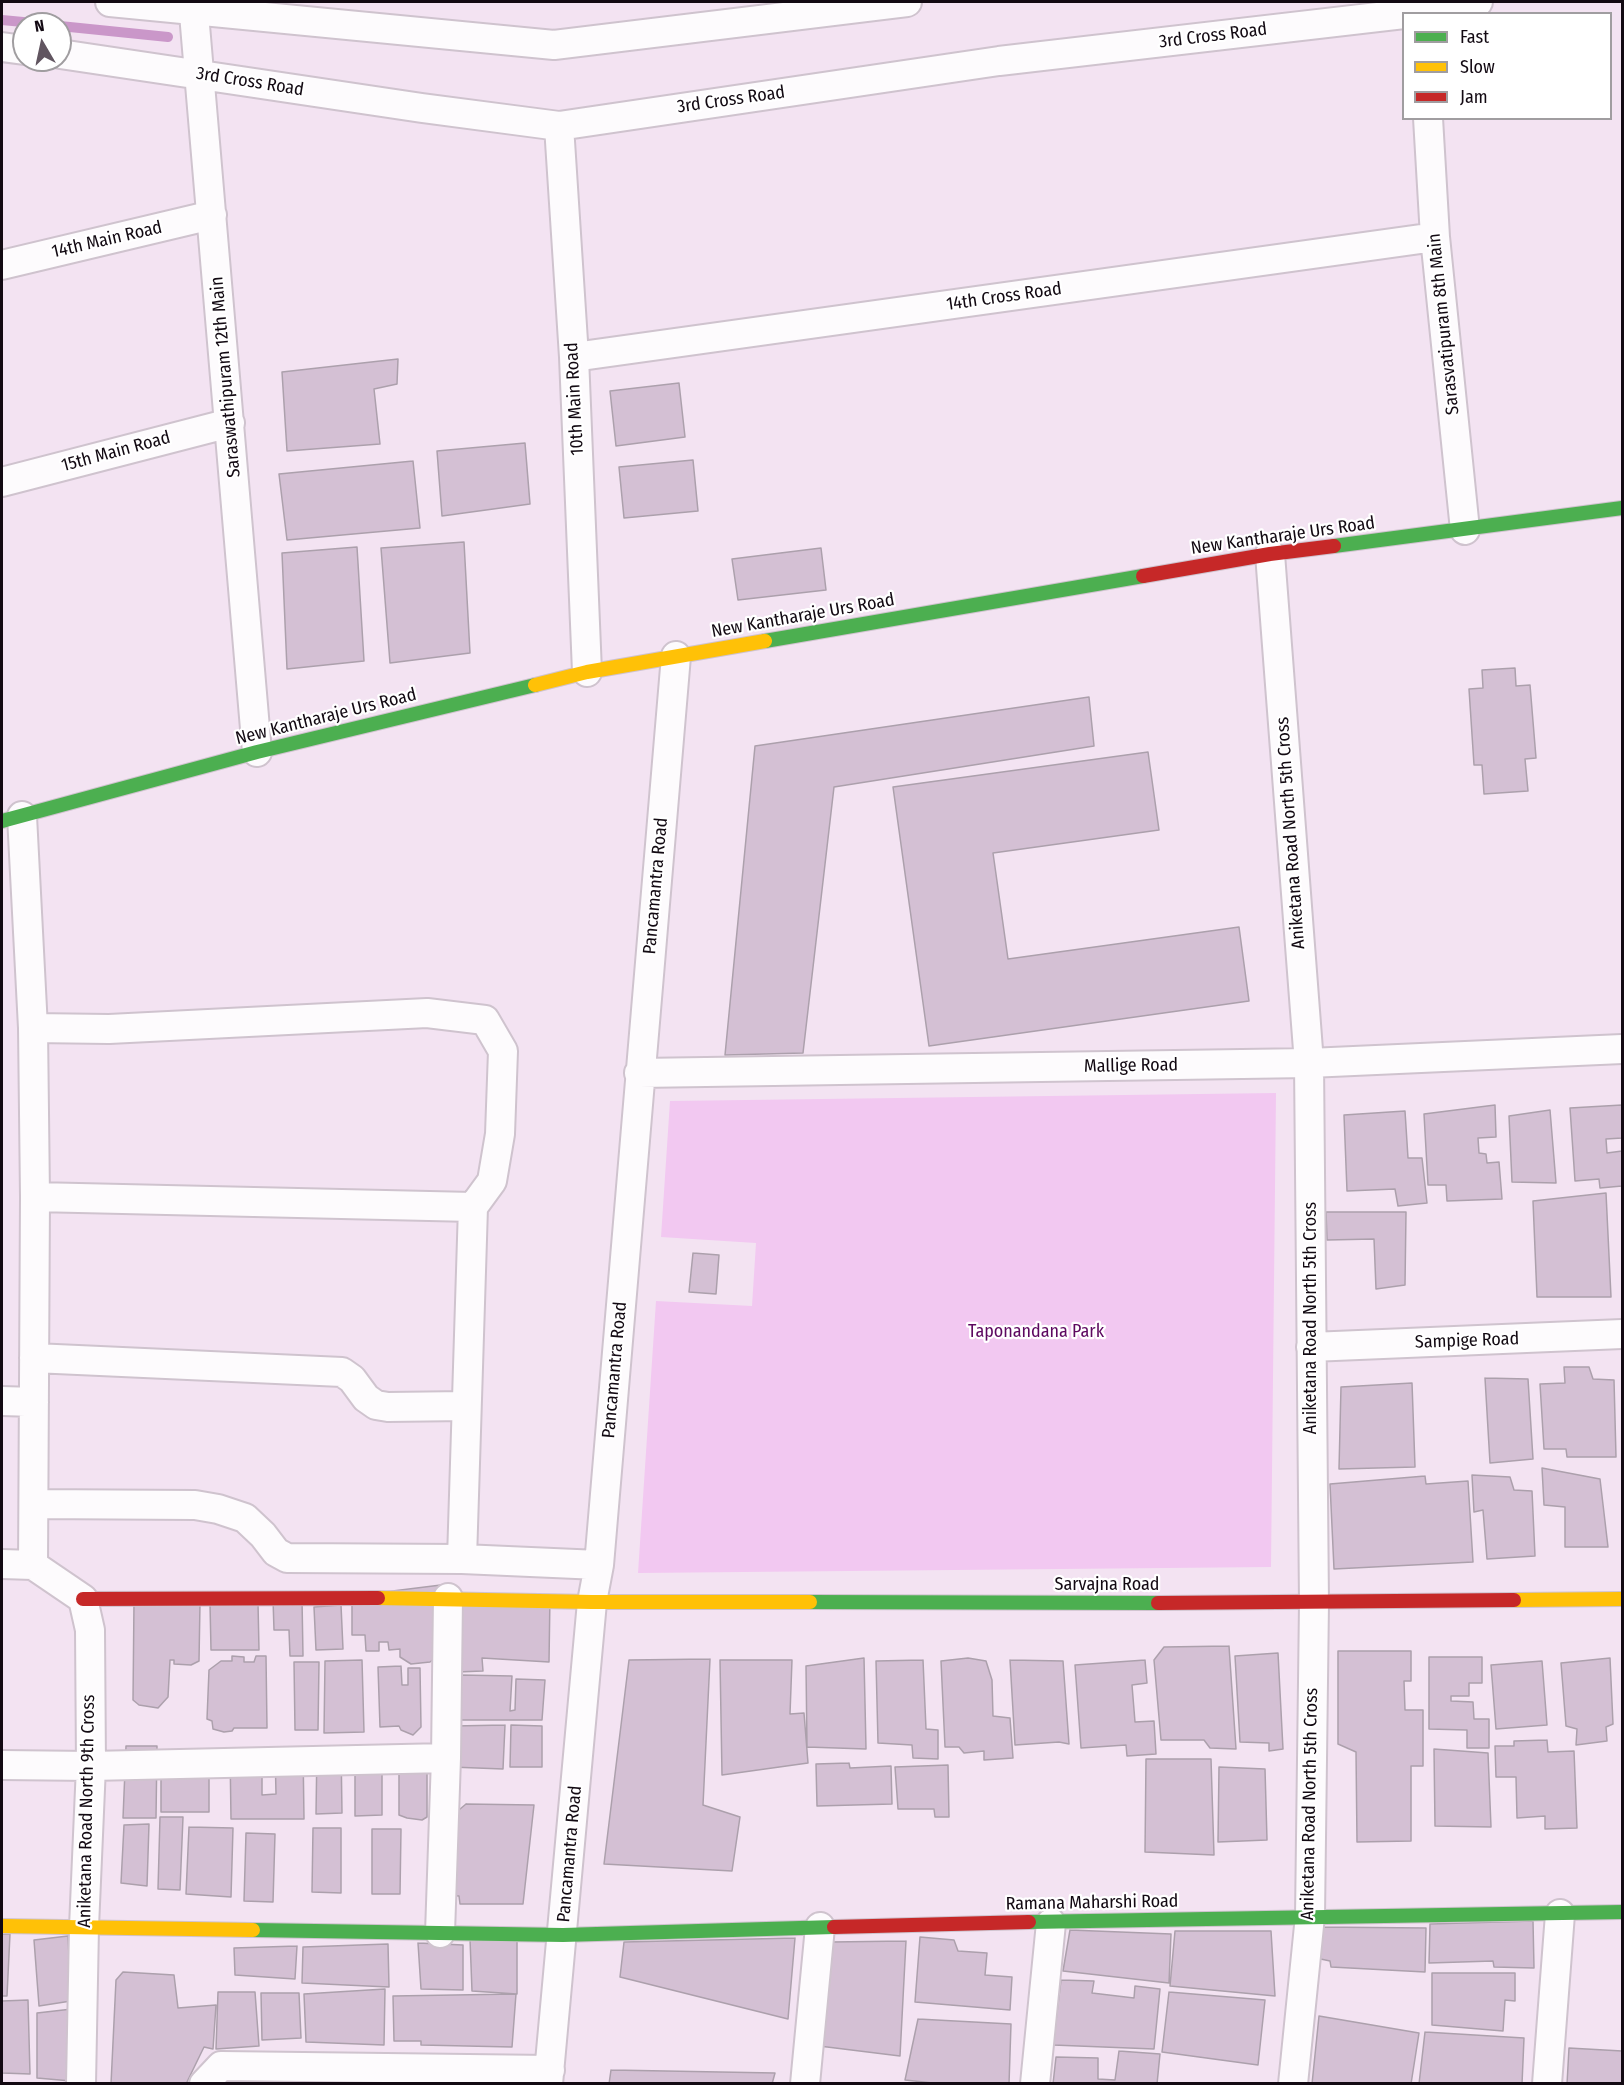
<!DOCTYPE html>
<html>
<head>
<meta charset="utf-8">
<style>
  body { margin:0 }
  #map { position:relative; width:1624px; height:2085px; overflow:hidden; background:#f3e3f2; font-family:"Fira Sans Condensed",sans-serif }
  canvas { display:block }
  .frame { position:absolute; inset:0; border:3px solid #120912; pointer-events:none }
  .legend { position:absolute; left:1402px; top:12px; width:210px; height:108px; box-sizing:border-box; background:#fff; border:2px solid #a09da0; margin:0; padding:8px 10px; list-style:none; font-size:18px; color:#120912 }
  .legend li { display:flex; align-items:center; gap:12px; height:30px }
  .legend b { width:30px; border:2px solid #a09da0 }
  .north { position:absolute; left:12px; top:12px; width:60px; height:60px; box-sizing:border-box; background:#fff; border:2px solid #a09da0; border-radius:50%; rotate:351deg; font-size:16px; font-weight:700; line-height:24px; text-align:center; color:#120912 }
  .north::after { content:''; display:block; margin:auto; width:21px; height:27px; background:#615560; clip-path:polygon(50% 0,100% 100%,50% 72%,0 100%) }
</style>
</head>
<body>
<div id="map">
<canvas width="1624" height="2085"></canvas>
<div class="frame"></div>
<ul class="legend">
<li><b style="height:8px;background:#4caf50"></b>Fast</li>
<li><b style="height:8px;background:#ffc107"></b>Slow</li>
<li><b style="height:8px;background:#c62828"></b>Jam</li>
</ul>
<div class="north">N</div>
</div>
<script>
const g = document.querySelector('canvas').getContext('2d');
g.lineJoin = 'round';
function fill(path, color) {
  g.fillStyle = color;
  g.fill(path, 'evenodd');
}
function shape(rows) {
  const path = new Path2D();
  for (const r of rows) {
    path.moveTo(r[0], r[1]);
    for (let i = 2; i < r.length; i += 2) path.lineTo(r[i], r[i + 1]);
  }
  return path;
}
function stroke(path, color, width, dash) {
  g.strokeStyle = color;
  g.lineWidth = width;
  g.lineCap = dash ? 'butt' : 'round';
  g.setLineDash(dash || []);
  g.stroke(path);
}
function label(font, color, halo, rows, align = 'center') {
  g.font = font + ' "Fira Sans Condensed",sans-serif';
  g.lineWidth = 4.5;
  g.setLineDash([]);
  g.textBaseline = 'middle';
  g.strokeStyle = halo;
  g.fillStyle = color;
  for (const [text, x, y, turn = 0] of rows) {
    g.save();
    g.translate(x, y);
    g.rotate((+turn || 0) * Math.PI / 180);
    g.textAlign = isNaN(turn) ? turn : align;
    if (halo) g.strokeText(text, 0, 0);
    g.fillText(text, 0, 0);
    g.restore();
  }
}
fill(shape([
  [1276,1093,1271,1567,638,1573,656,1301,752,1306,756,1243,661,1237,670,1101]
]), '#f2c8f1');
stroke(shape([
  [2,20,44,24],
  [60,26,168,37]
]), '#ca97c9', 10);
const building = shape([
  [398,359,397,384,374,389,380,444,287,451,282,372,398,359],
  [679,383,685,437,616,446,610,391,679,383],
  [525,443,530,504,442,516,437,451,525,443],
  [693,460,698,511,624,518,619,467,693,460],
  [413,461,420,528,287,540,279,474,413,461],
  [464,542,470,653,390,663,381,548,464,542],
  [357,547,364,661,287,669,282,553,357,547],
  [821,548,826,590,738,600,732,559,821,548],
  [1515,668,1516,686,1530,685,1536,758,1525,759,1528,791,1484,794,1482,765,1474,765,1469,689,1483,688,1482,670,1515,668],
  [1089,697,1094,746,834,787,803,1053,725,1055,755,746,1089,697],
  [1148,752,1159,830,993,853,1008,959,1239,927,1249,1001,929,1046,893,787,1148,752],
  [1495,1105,1496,1137,1478,1138,1479,1153,1486,1154,1487,1163,1499,1162,1502,1199,1447,1201,1446,1185,1428,1185,1424,1114,1495,1105],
  [1622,1105,1622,1138,1606,1139,1607,1153,1622,1151,1622,1186,1600,1188,1599,1179,1575,1181,1570,1108,1622,1105],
  [1550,1110,1556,1183,1512,1182,1509,1116,1550,1110],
  [1405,1111,1408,1158,1422,1158,1427,1203,1398,1206,1395,1189,1347,1191,1344,1115,1405,1111],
  [1606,1193,1611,1297,1537,1297,1533,1201,1606,1193],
  [1326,1212,1406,1212,1405,1285,1376,1289,1374,1239,1327,1240,1326,1212],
  [693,1253,719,1255,716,1294,689,1292,693,1253],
  [1564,1367,1589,1367,1593,1379,1614,1380,1616,1457,1567,1457,1566,1449,1544,1449,1540,1384,1565,1383,1564,1367],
  [1485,1378,1528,1379,1533,1459,1490,1463,1485,1378],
  [1412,1383,1415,1467,1339,1469,1341,1387,1412,1383],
  [1542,1468,1600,1479,1608,1547,1565,1547,1565,1507,1544,1505,1542,1468],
  [1472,1475,1510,1477,1514,1490,1532,1491,1535,1556,1487,1559,1483,1510,1474,1512,1472,1475],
  [1425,1476,1426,1484,1468,1481,1473,1562,1334,1569,1330,1484,1425,1476],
  [441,1585,435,1658,430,1662,411,1664,400,1657,400,1649,389,1650,388,1642,379,1642,379,1651,366,1651,365,1635,352,1635,352,1596,441,1585],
  [458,1594,550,1595,549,1662,482,1658,483,1671,457,1672,458,1594],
  [273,1599,302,1599,303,1656,290,1656,289,1630,274,1630,273,1599],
  [134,1602,200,1603,199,1661,191,1665,174,1664,174,1660,170,1660,168,1697,158,1708,139,1705,133,1700,134,1602],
  [258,1603,259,1650,211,1650,210,1604,258,1603],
  [341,1605,343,1649,316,1650,314,1607,341,1605],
  [1229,1646,1236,1749,1210,1748,1204,1740,1161,1740,1154,1660,1164,1647,1229,1646],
  [1338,1651,1411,1651,1411,1681,1404,1681,1405,1710,1423,1710,1423,1766,1411,1766,1411,1841,1357,1842,1356,1752,1338,1744,1338,1651],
  [1278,1653,1283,1749,1269,1751,1269,1743,1240,1742,1235,1656,1278,1653],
  [232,1656,244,1657,244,1662,254,1662,256,1656,266,1656,267,1728,234,1728,232,1731,224,1732,213,1729,212,1721,207,1719,209,1670,221,1661,232,1661,232,1656],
  [1429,1657,1482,1657,1482,1683,1469,1683,1469,1696,1451,1696,1451,1701,1473,1702,1474,1719,1489,1719,1489,1748,1467,1748,1467,1730,1429,1729,1429,1657],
  [864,1658,866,1749,807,1747,806,1666,864,1658],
  [968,1658,986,1661,992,1680,993,1716,1010,1718,1013,1758,984,1760,984,1751,964,1753,959,1747,945,1747,941,1661,968,1658],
  [1610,1658,1613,1724,1606,1727,1607,1741,1576,1745,1577,1729,1566,1726,1561,1663,1610,1658],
  [710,1659,703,1805,740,1817,732,1871,604,1864,629,1660,710,1659],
  [362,1660,364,1732,324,1733,325,1661,362,1660],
  [720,1660,792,1660,790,1714,804,1713,808,1763,722,1775,720,1660],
  [923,1660,926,1729,938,1730,938,1759,913,1758,912,1745,878,1743,876,1661,923,1660],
  [1010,1660,1063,1661,1069,1744,1059,1742,1015,1745,1010,1660],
  [1145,1660,1147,1683,1132,1685,1135,1722,1154,1721,1156,1754,1127,1756,1126,1745,1081,1748,1075,1665,1145,1660],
  [1542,1661,1547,1725,1496,1729,1491,1665,1542,1661],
  [294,1662,319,1662,318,1730,295,1730,294,1662],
  [401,1666,402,1685,408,1685,408,1668,420,1668,421,1727,413,1735,401,1730,399,1726,380,1727,378,1667,401,1666],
  [460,1675,512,1676,510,1711,515,1710,516,1679,545,1680,542,1720,460,1720,460,1675],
  [505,1725,503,1769,451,1767,454,1726,505,1725],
  [511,1725,542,1726,542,1767,510,1767,511,1725],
  [1547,1740,1548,1752,1574,1751,1577,1828,1545,1829,1545,1816,1517,1818,1516,1777,1496,1777,1495,1746,1514,1746,1514,1741,1547,1740],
  [126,1746,157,1746,156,1818,123,1818,126,1746],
  [341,1747,342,1813,316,1814,317,1748,341,1747],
  [355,1749,382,1749,382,1815,355,1816,355,1749],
  [1434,1749,1488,1753,1491,1827,1435,1826,1434,1749],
  [275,1750,303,1750,304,1819,231,1819,230,1751,262,1751,262,1795,276,1794,275,1750],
  [399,1753,427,1753,427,1817,422,1820,407,1818,399,1815,399,1753],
  [161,1758,209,1758,209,1812,161,1812,161,1758],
  [1146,1759,1211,1759,1214,1855,1145,1852,1146,1759],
  [849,1763,850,1768,891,1766,892,1804,817,1806,816,1764,849,1763],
  [948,1765,949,1817,935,1817,934,1809,898,1809,895,1767,948,1765],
  [1219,1767,1265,1769,1267,1840,1218,1842,1219,1767],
  [466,1804,534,1805,523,1904,460,1904,459,1896,444,1895,453,1815,466,1804],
  [160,1817,183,1817,180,1890,158,1889,160,1817],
  [149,1824,147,1886,121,1883,124,1825,149,1824],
  [189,1827,233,1828,231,1897,186,1894,189,1827],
  [313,1828,341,1828,341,1893,312,1892,313,1828],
  [372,1829,401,1829,400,1894,372,1894,372,1829],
  [246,1833,275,1834,273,1902,244,1901,246,1833],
  [1533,1921,1534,1968,1494,1967,1493,1961,1429,1963,1430,1924,1533,1921],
  [1318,1927,1426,1928,1425,1972,1331,1967,1330,1961,1316,1958,1318,1927],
  [1070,1930,1171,1934,1169,1983,1063,1971,1070,1930],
  [1175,1931,1271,1931,1275,1996,1170,1986,1175,1931],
  [2,1934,10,1934,7,1996,2,1996,2,1934],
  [68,1936,71,2001,39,2006,34,1940,68,1936],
  [920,1937,954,1940,958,1951,987,1953,985,1975,1012,1977,1010,2010,915,2002,920,1937],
  [517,1938,517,1994,472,1991,470,1939,517,1938],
  [795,1938,788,2019,620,1977,624,1942,795,1938],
  [906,1941,900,2056,819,2046,831,1942,906,1941],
  [418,1943,463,1945,463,1990,421,1989,418,1943],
  [388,1944,389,1987,302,1983,303,1947,388,1944],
  [297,1946,295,1979,235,1975,234,1948,297,1946],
  [123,1972,174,1975,178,2008,216,2005,213,2049,204,2047,186,2084,111,2084,116,1980,123,1972],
  [1432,1973,1515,1973,1515,2001,1505,2000,1503,2031,1432,2025,1432,1973],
  [1061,1980,1094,1981,1092,1993,1134,1998,1135,1986,1160,1989,1154,2049,1053,2045,1061,1980],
  [385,1989,384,2045,306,2042,304,1994,385,1989],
  [218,1992,255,1992,259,2046,216,2049,218,1992],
  [1169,1992,1265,2000,1258,2065,1162,2052,1169,1992],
  [261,1993,299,1993,301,2038,262,2040,261,1993],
  [516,1994,512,2047,421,2045,421,2041,394,2041,393,1996,516,1994],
  [28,2000,30,2074,2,2073,2,2001,28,2000],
  [72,2009,71,2081,37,2078,37,2013,72,2009],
  [1319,2016,1419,2033,1411,2084,1312,2084,1319,2016],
  [918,2019,1011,2024,1009,2084,942,2084,905,2080,918,2019],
  [1425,2032,1524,2038,1522,2084,1419,2084,1425,2032],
  [1569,2048,1622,2051,1622,2084,1567,2084,1569,2048],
  [1119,2051,1160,2054,1157,2084,1053,2084,1056,2057,1098,2058,1098,2079,1115,2080,1119,2051],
  [611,2070,775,2073,772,2084,609,2084,611,2070]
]);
fill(building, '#d4c0d4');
stroke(building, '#aca0ac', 1.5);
const street = shape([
  [110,2,554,45,907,2],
  [193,2,257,752],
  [1404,14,1478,2],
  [2,47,24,50],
  [60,54,422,108,559,126,999,61,1404,14],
  [1428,118,1435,237,1465,530],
  [559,126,574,357,587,672],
  [2,265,212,215],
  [574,357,1435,237],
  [2,482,230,423],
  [1270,554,1309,1063,1314,1603,1310,1916,1293,2084],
  [22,816,33,1028,35,1197,33,1565],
  [33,1028,109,1029,427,1013,485,1020,503,1051,500,1134,492,1181,473,1207],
  [639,1073,1309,1063,1622,1049],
  [35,1197,473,1207,462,1559],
  [1311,1347,1622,1334],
  [34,1358,342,1372,352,1379,366,1398,376,1405,388,1407,465,1406],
  [2,1401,34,1402],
  [34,1504,195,1505,218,1509,245,1518,263,1535,276,1552,287,1558,462,1559,599,1565],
  [2,1564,33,1565],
  [33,1565,83,1599,90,1630,91,1766,84,1927,81,2084],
  [446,1758,448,1598],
  [2,1765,91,1766,446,1758,440,1933],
  [204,2084,221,2066,550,2070],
  [548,2084,592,1602,599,1565,676,656],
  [805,2084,820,1927],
  [1035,2084,1051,1923],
  [1547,2084,1560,1914]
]);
const fast = shape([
  [1334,546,1622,508],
  [765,641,1143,576],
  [2,821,257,752,535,685],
  [810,1602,1158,1603],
  [1029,1922,1622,1912],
  [253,1930,563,1935,834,1927]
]);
const slow = shape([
  [535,685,587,672,765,641],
  [378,1598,592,1602,810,1602],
  [1514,1600,1622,1599],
  [2,1926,253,1930]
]);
const jam = shape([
  [1143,576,1270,554,1334,546],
  [83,1599,378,1598],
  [1158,1603,1514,1600],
  [834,1927,1029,1922]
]);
stroke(street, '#cfc3ce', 32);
stroke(fast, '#cfc3ce', 16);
stroke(slow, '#cfc3ce', 16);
stroke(jam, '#cfc3ce', 16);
stroke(street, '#fdfbfd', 28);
stroke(fast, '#4caf50', 14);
stroke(slow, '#ffc107', 14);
stroke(jam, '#c62828', 14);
label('18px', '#120912', '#fff', [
  ["3rd Cross Road",1213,36,-7],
  ["3rd Cross Road",250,82,9],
  ["3rd Cross Road",731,100,-8],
  ["14th Main Road",107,240,-13],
  ["14th Cross Road",1004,297,-8],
  ["Sarasvatipuram 8th Main",1444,324,-96],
  ["Saraswathipuram 12th Main",226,377,-95],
  ["10th Main Road",575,399,-93],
  ["15th Main Road",116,452,-15],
  ["New Kantharaje Urs Road",1283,536,-8],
  ["New Kantharaje Urs Road",803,616,-10],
  ["New Kantharaje Urs Road",326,717,-14],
  ["Aniketana Road North 5th Cross",1291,833,-94],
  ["Pancamantra Road",656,886,-85],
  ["Mallige Road",1131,1066,-1],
  ["Aniketana Road North 5th Cross",1311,1318,-90],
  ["Sampige Road",1467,1341,-2],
  ["Pancamantra Road",615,1370,-85],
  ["Sarvajna Road",1107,1585],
  ["Aniketana Road North 5th Cross",1310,1804,-89],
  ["Aniketana Road North 9th Cross",87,1811,-89],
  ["Pancamantra Road",570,1854,-85],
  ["Ramana Maharshi Road",1092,1903,-1]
]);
label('18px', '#5d0860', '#fff', [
  ["Taponandana Park",1036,1332]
]);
</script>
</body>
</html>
